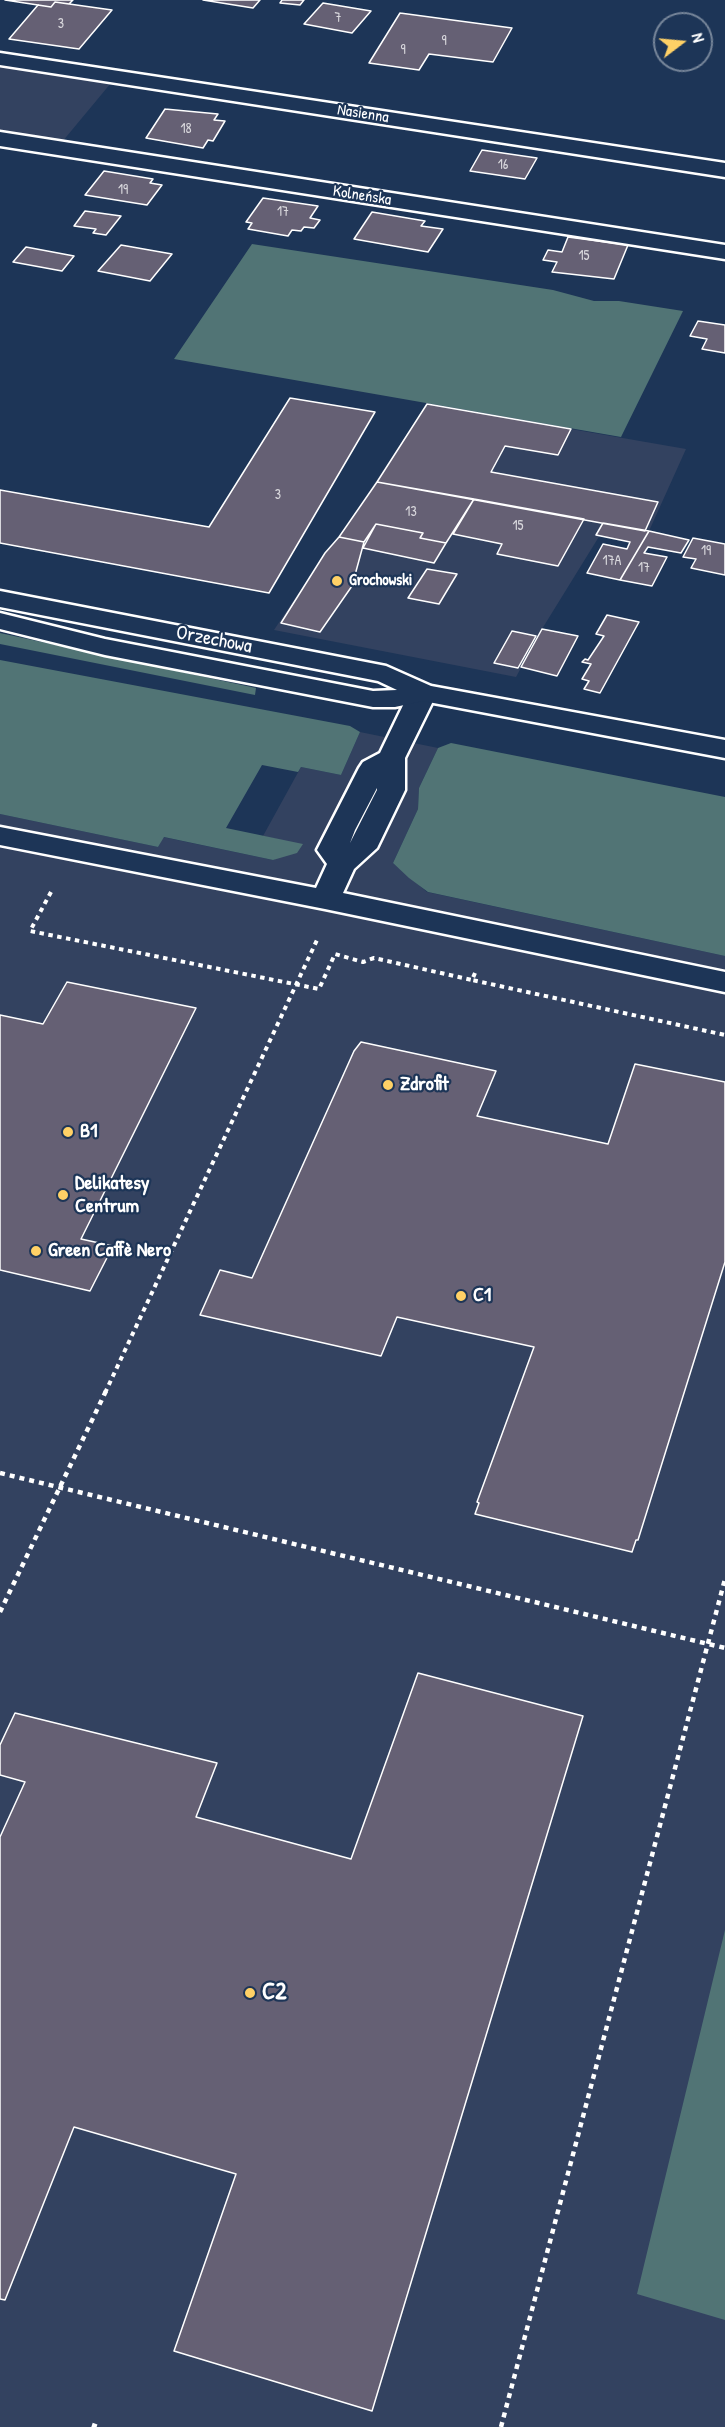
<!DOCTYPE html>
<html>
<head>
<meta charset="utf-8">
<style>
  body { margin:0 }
  #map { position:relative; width:725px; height:2427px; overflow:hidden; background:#1d3557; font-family:"Patrick Hand",sans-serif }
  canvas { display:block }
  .north { position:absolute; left:653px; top:12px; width:60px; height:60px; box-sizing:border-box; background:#1d3557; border:2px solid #77869a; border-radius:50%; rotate:74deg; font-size:16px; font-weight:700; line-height:24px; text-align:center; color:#fff }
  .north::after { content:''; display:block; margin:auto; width:21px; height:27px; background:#ffd166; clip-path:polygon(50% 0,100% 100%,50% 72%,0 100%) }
</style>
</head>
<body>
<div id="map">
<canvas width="725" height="2427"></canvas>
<div class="north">N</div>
</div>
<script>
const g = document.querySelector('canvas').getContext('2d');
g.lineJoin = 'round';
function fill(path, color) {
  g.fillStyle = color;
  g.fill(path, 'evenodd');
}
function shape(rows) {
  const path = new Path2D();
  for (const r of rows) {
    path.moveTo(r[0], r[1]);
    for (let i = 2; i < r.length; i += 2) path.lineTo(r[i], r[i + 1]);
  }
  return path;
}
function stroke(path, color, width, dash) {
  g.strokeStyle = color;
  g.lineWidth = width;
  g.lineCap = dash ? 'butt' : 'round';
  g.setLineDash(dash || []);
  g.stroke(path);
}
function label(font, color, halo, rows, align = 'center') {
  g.font = font + ' "Patrick Hand",sans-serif';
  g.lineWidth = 4.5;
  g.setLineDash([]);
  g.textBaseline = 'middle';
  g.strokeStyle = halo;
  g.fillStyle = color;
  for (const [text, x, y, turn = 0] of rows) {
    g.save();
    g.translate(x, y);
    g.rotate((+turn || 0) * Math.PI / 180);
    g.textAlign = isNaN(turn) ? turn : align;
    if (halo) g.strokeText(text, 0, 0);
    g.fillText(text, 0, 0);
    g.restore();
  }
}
fill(shape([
  [0,67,111,83,62,142,0,132],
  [427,404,686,449,649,531,600,535,542,629,516,677,274,630,325,553,339,537],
  [360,732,438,748,419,788,418,809,393,863,427,892,725,956,725,2427,0,2427,0,814,158,847,163,837,273,860,302,845,263,836,301,767,341,775]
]), '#334260');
fill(shape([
  [252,244,553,290,594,301,619,301,683,311,621,437,174,359],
  [0,633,256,688,255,695,0,644],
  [0,660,350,726,360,732,341,775,301,767,298,772,262,765,226,828,303,844,297,853,273,860,164,837,158,847,0,814],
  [451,743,725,797,725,956,428,892,409,878,393,863,418,809,419,788,438,748],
  [725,1930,725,2320,637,2294]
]), '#517475');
const building = shape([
  [5,0,73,0,69,4,55,2,51,7,5,0],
  [203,0,260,0,253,8,203,0],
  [282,0,304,0,300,5,280,3,282,0],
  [55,2,112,10,79,49,9,39,38,5,51,7,55,2],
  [323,3,371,11,352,33,304,24,323,3],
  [400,13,512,28,493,62,429,54,419,70,369,63,400,13],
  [165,109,218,114,214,120,225,121,213,141,208,140,203,148,146,138,165,109],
  [482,150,537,158,525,179,470,171,482,150],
  [104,171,153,179,150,183,162,185,147,205,85,195,104,171],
  [263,198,318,206,310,218,320,220,314,228,304,227,301,231,292,230,288,236,248,229,252,223,246,222,263,198],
  [85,211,121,216,106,235,93,233,96,229,74,226,85,211],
  [372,212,425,221,421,226,443,229,428,252,354,239,372,212],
  [568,237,628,245,614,279,552,272,557,262,543,260,548,250,562,252,568,237],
  [121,245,172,254,150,281,98,271,121,245],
  [26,247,74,256,62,271,13,262,26,247],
  [698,321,725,325,725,353,702,349,707,339,690,336,698,321],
  [290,398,375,412,269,593,0,543,0,490,209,527,290,398],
  [427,404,571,429,558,455,505,446,491,472,658,502,645,531,377,482,427,404],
  [377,482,474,499,446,543,420,538,423,533,376,524,364,542,339,537,377,482],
  [474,499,584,519,558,566,497,554,502,544,453,534,474,499],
  [603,523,649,531,620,580,587,573,603,544,627,549,630,542,596,535,603,523],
  [376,524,423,533,420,538,446,543,434,563,363,548,376,524],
  [649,531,689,540,681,553,648,547,644,553,667,557,652,586,620,580,649,531],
  [339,537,364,542,352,586,320,632,281,623,325,553,339,537],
  [693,538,725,544,725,575,691,568,696,559,683,557,693,538],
  [427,569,457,574,439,604,408,598,427,569],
  [607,615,639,622,600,693,584,689,589,681,582,679,591,664,582,662,585,659,588,660,604,636,596,634,607,615],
  [542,629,578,636,557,676,521,667,542,629],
  [512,631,536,636,518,668,494,663,512,631],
  [67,982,196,1008,81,1239,113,1246,90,1291,0,1270,0,1015,43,1024,67,982],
  [361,1042,496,1071,477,1116,608,1144,635,1064,725,1082,725,1262,638,1540,636,1540,632,1552,475,1514,479,1503,477,1502,534,1347,397,1317,381,1356,200,1315,220,1270,252,1278,354,1051,361,1042],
  [418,1673,583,1716,372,2411,174,2351,236,2174,74,2127,5,2300,0,2299,0,1837,25,1782,0,1775,0,1745,15,1713,217,1763,196,1817,351,1859,418,1673]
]);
fill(building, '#656074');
stroke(building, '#fff', 1.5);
const service = shape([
  [423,685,433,687,437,693,405,758,405,790,377,848,354,869,343,893,725,972,725,992,325,909,0,845,0,827,316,888,327,864,317,850,359,768,363,762,380,753,409,693,413,687,423,685],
  [377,788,377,790,350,843,355,830,377,788]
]);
const minor = shape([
  [0,53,725,163,725,177,0,65,0,53],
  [0,132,725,245,725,259,0,146,0,132],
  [0,591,386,666,431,686,725,740,725,758,423,701,395,707,373,707,105,655,0,629,0,613,105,639,373,691,397,690,378,681,0,607,0,591]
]);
stroke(service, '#fff', 5);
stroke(minor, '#fff', 5);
stroke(shape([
  [51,892,30,931,319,989,335,954,363,962,374,958,472,980],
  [475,973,472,980,725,1035],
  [105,1393,317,940]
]), '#fff', 4, [4.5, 4.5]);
stroke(shape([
  [0,1473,725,1648],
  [0,1612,106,1391],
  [92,2425,98,2427],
  [501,2427,725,1579]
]), '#fff', 4.5, [5, 5]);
fill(service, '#1d3557');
fill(minor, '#1d3557');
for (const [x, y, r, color] of [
  [337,581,6,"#ffd166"],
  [388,1085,6,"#ffd166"],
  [68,1132,6,"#ffd166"],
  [63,1195,6,"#ffd166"],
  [36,1251,6,"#ffd166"],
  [461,1296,6,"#ffd166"],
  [250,1993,6,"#ffd166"]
]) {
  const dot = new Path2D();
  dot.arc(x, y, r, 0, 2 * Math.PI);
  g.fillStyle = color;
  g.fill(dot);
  stroke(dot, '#1d3557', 2);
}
label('14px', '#d8d7dc', null, [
  ["7",338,18],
  ["3",61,24],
  ["9",444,41],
  ["9",403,50],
  ["18",186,129],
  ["16",503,165],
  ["19",123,190],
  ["17",283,212],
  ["15",584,256],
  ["3",278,495],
  ["13",411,512],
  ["15",518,526],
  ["19",706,551],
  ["17A",612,561],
  ["17",644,568]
]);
label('16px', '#fff', '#1d3557', [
  ["Nasienna",363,114,9],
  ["Kolneńska",362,196,9]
]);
label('bold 16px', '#fff', '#1d3557', [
  ["Grochowski",349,581]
], 'left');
label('20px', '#fff', '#1d3557', [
  ["Orzechowa",214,640,11]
]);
label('bold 20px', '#fff', '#1d3557', [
  ["Zdrofit",400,1085],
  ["B1",80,1132],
  ["Delikatesy",75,1184],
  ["Centrum",75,1207],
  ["Green Caffè Nero",48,1251],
  ["C1",473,1296]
], 'left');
label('bold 24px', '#fff', '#1d3557', [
  ["C2",262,1993]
], 'left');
</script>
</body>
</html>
